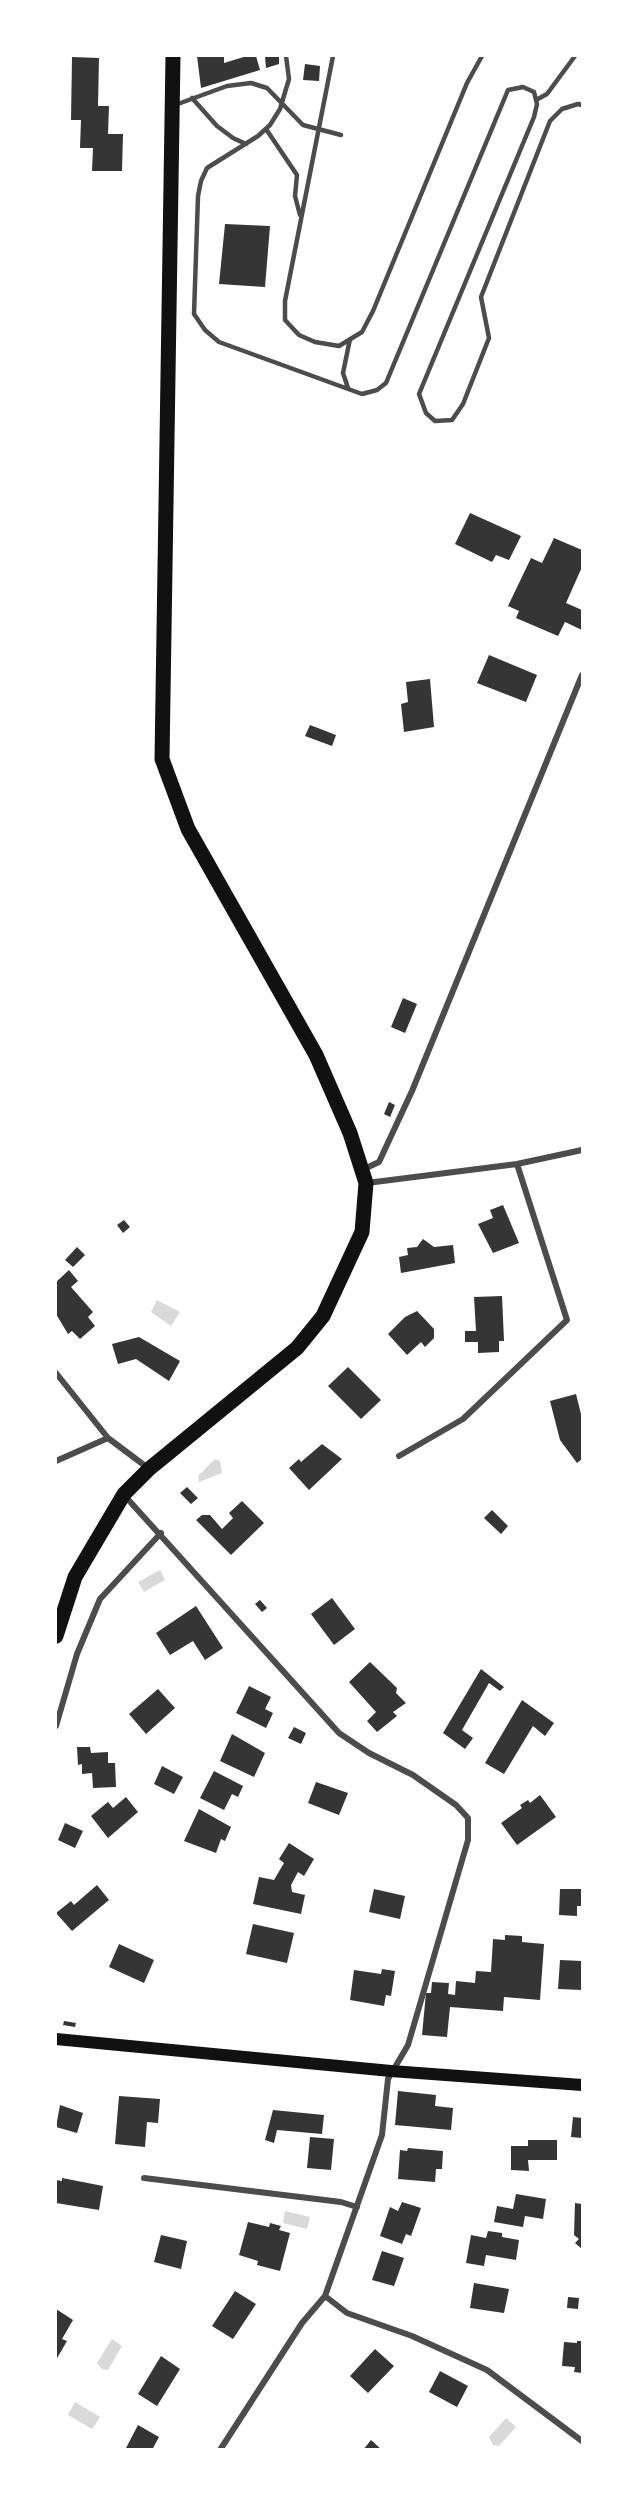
<!DOCTYPE html>
<html>
<head>
<meta charset="utf-8">
<style>
  body { margin:0 }
  #map { position:relative; width:638px; height:2505px; overflow:hidden; background:#fff; font-family:"PT Sans Narrow",sans-serif }
  canvas { display:block }
  .frame { position:absolute; inset:0; border:57px solid #fff; pointer-events:none }
</style>
</head>
<body>
<div id="map">
<canvas width="638" height="2505"></canvas>
<div class="frame"></div>
</div>
<script>
const g = document.querySelector('canvas').getContext('2d');
g.lineJoin = 'round';
function fill(path, color) {
  g.fillStyle = color;
  g.fill(path, 'evenodd');
}
function shape(rows) {
  const path = new Path2D();
  for (const r of rows) {
    path.moveTo(r[0], r[1]);
    for (let i = 2; i < r.length; i += 2) path.lineTo(r[i], r[i + 1]);
  }
  return path;
}
function stroke(path, color, width, dash) {
  g.strokeStyle = color;
  g.lineWidth = width;
  g.lineCap = dash ? 'butt' : 'round';
  g.setLineDash(dash || []);
  g.stroke(path);
}
fill(shape([
  [157,1300,180,1312,171,1326,151,1312],
  [215,1459,220,1461,222,1473,199,1482,198,1476],
  [160,1570,165,1580,144,1592,138,1582],
  [285,2211,310,2217,307,2229,283,2223],
  [112,2339,122,2346,108,2370,102,2369,97,2363],
  [75,2402,100,2417,92,2429,68,2415],
  [506,2418,516,2427,499,2446,493,2445,489,2437]
]), '#d9d9d9');
fill(shape([
  [197,56,224,56,224,63,247,56,256,56,260,70,201,88],
  [265,56,279,56,279,64,266,68],
  [72,57,99,58,98,106,109,106,108,134,123,134,122,171,92,171,93,148,80,148,81,120,71,120],
  [305,64,320,66,319,81,303,80],
  [225,224,270,226,265,287,219,284],
  [470,513,521,536,509,560,496,555,492,562,455,544],
  [554,538,582,550,582,567,566,603,582,610,582,630,565,622,558,636,516,618,519,611,508,606,531,558,542,563],
  [489,655,537,675,526,702,477,683],
  [430,679,434,727,404,732,401,704,408,702,406,682],
  [310,725,336,735,332,746,305,736],
  [403,998,417,1004,405,1033,391,1027],
  [389,1102,395,1105,390,1117,384,1114],
  [503,1205,519,1243,493,1253,478,1224,493,1218,490,1210],
  [124,1220,130,1227,123,1233,117,1225],
  [423,1239,434,1247,453,1245,455,1263,401,1273,399,1257,408,1255,407,1248,417,1247],
  [77,1247,85,1255,73,1267,65,1260],
  [69,1270,78,1281,71,1287,93,1312,88,1317,95,1326,80,1339,72,1331,68,1334,56,1314,56,1282],
  [502,1296,504,1341,499,1341,499,1352,478,1353,478,1342,465,1342,465,1331,476,1331,474,1297],
  [417,1311,434,1329,434,1338,425,1347,421,1342,407,1355,388,1334,405,1317],
  [139,1337,180,1361,169,1381,136,1359,118,1364,112,1344],
  [348,1367,381,1400,361,1419,328,1386],
  [576,1394,582,1418,582,1459,577,1463,560,1440,550,1401],
  [322,1444,342,1459,309,1490,289,1468,299,1459,301,1462],
  [187,1487,198,1498,191,1504,180,1493],
  [242,1501,264,1523,231,1555,196,1520,202,1515,210,1515,222,1529,233,1518,229,1513],
  [492,1510,508,1526,501,1534,484,1518],
  [332,1598,355,1629,334,1645,311,1614],
  [260,1600,267,1608,262,1612,255,1604],
  [196,1606,223,1648,205,1660,193,1641,170,1655,156,1633],
  [370,1662,397,1688,396,1693,406,1703,393,1712,397,1716,377,1732,367,1721,376,1712,349,1682],
  [481,1669,504,1687,500,1691,489,1683,462,1730,473,1738,465,1749,443,1733],
  [249,1686,271,1697,265,1709,273,1713,266,1728,236,1713],
  [158,1689,175,1708,146,1734,129,1714],
  [522,1700,554,1723,545,1736,533,1726,504,1774,485,1763],
  [294,1727,306,1733,301,1744,288,1738],
  [232,1734,265,1753,254,1777,220,1761],
  [77,1747,90,1747,91,1753,108,1752,108,1763,115,1763,116,1787,93,1788,92,1773,82,1774,82,1764,78,1765],
  [162,1766,183,1777,174,1794,154,1784],
  [214,1771,243,1786,238,1797,232,1794,224,1810,200,1798],
  [316,1782,348,1793,339,1815,308,1803],
  [540,1795,556,1817,517,1845,501,1823,522,1808,520,1805,528,1800,530,1803],
  [126,1797,138,1812,108,1838,91,1816,108,1802,113,1808],
  [199,1809,231,1827,225,1841,221,1839,216,1853,184,1841],
  [65,1823,83,1831,75,1848,58,1840],
  [289,1843,314,1859,304,1876,298,1872,291,1885,292,1892,305,1895,301,1914,253,1904,259,1877,274,1880,284,1863,279,1859],
  [97,1885,109,1900,72,1931,56,1913,71,1901,74,1905],
  [374,1889,405,1896,400,1919,369,1912],
  [560,1889,582,1889,582,1906,577,1906,577,1916,559,1915],
  [253,1924,294,1933,287,1963,246,1954],
  [505,1935,522,1936,522,1942,544,1944,540,2000,504,1997,503,2011,450,2007,447,2037,422,2035,426,1993,431,1993,432,1982,449,1983,448,1994,455,1995,456,1981,475,1983,476,1971,491,1972,493,1939,505,1940],
  [119,1944,154,1960,144,1983,109,1967],
  [560,1960,582,1961,582,1990,558,1989],
  [382,1969,395,1971,391,1996,386,1995,384,2006,350,2000,354,1970,381,1974],
  [64,2021,76,2023,75,2027,63,2025],
  [398,2091,436,2095,435,2106,453,2108,451,2130,395,2125],
  [119,2096,160,2099,158,2123,147,2122,145,2147,115,2144],
  [60,2105,83,2113,77,2133,56,2127],
  [273,2110,324,2115,322,2134,277,2130,274,2143,265,2140],
  [573,2117,582,2118,582,2138,571,2137],
  [310,2137,334,2139,331,2170,307,2168],
  [528,2140,557,2140,557,2160,528,2160,529,2171,511,2170,511,2146,528,2146],
  [408,2148,443,2151,442,2169,436,2169,435,2182,398,2179,400,2150,407,2151],
  [62,2178,103,2186,99,2210,56,2203,56,2180,62,2181],
  [516,2194,546,2199,543,2219,525,2216,523,2227,494,2222,497,2206,513,2209],
  [402,2202,421,2208,411,2236,406,2234,402,2244,380,2236,390,2207,398,2211],
  [575,2203,582,2204,582,2249,575,2243,579,2239,574,2235],
  [248,2222,269,2227,270,2223,281,2226,279,2230,290,2233,280,2271,257,2265,258,2261,239,2255],
  [488,2231,502,2233,502,2237,519,2240,516,2260,486,2255,484,2266,466,2263,471,2235,486,2238],
  [161,2235,187,2241,181,2269,154,2262],
  [382,2251,404,2258,394,2286,372,2280],
  [474,2283,509,2289,504,2313,470,2308],
  [235,2291,256,2304,233,2339,212,2326],
  [568,2297,579,2298,578,2309,567,2308],
  [56,2309,73,2320,62,2339,67,2341,56,2360],
  [577,2341,582,2341,582,2373,574,2372,575,2367,562,2366,564,2342,577,2343],
  [375,2349,394,2366,368,2393,350,2376],
  [161,2356,180,2369,157,2406,138,2394],
  [440,2371,468,2386,457,2407,429,2392],
  [138,2425,159,2437,152,2450,125,2450],
  [371,2440,382,2450,363,2450]
]), '#353535');
stroke(shape([
  [286,56,289,79,280,109,270,125,258,136,207,168,201,181,198,196,194,314,205,330,219,342,362,394,377,390,386,383,508,90,523,87,534,92,537,104,534,117,419,394,426,413,435,421,452,420,463,404,489,338,481,297,550,121,562,109,578,104,582,105],
  [333,56,285,301,285,320,299,335,315,342,339,346,362,332,373,311,467,83,482,56],
  [192,98,217,126,233,138,246,144],
  [536,100,547,94,575,56],
  [175,105,227,86,251,83,267,88,303,125,341,135],
  [266,129,297,175,295,196,300,215],
  [348,388,343,373,350,339]
]), '#4c4c4c', 4.5);
stroke(shape([
  [364,1169,379,1162,412,1091,582,675],
  [367,1183,517,1164,582,1150],
  [56,1373,108,1438],
  [399,1456,463,1419,567,1320,517,1164],
  [56,1461,108,1438,148,1468],
  [124,1495,339,1733,369,1753,413,1775,456,1805,468,1818,468,1840,408,2045,388,2079,382,2135,325,2296,302,2323,220,2450],
  [56,1726,77,1654,100,1599,161,1533],
  [144,2178,341,2202,357,2207],
  [325,2296,347,2313,412,2336,487,2370,582,2441]
]), '#4c4c4c', 6);
stroke(shape([
  [56,2039,391,2071,582,2085]
]), '#111', 12);
stroke(shape([
  [56,1636,75,1577,124,1494,149,1469,297,1348,323,1316,362,1232,366,1183,350,1133,316,1055,188,829,162,759,173,56]
]), '#111', 15);
</script>
</body>
</html>
